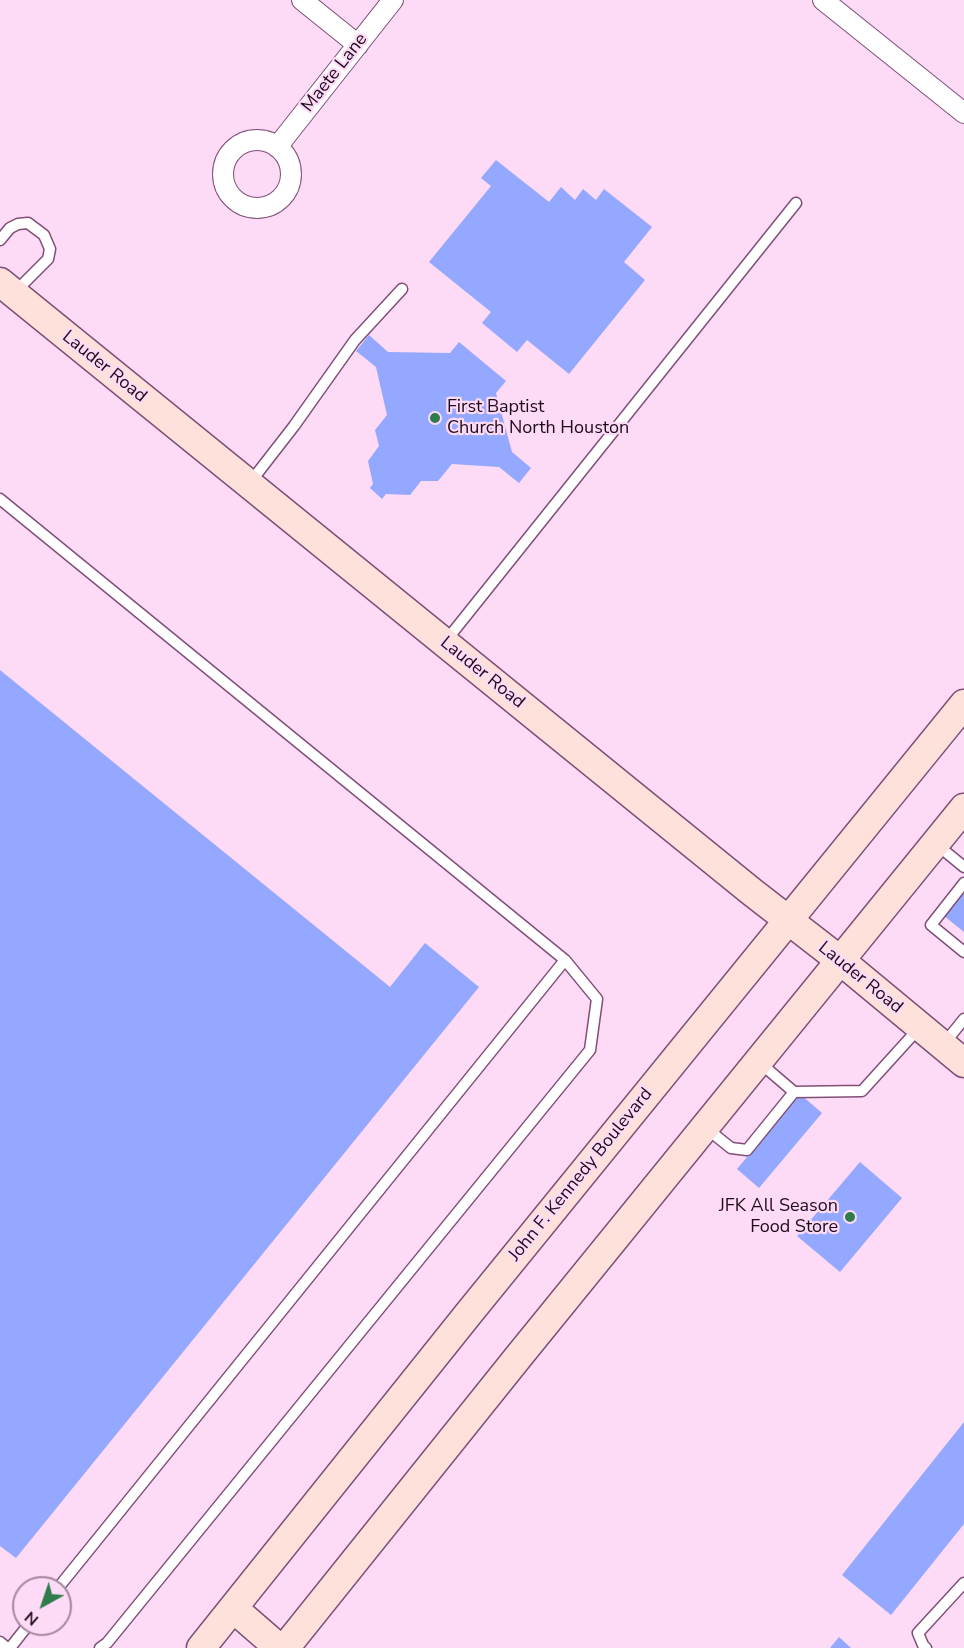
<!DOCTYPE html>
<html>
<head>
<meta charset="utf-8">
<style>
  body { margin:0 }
  #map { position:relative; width:964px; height:1648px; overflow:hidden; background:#fddaf6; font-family:"Nunito Sans",sans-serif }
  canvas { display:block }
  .north { position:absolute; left:12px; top:1576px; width:60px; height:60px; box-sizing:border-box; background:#fddaf6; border:2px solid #a4879f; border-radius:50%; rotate:220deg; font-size:16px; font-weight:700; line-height:24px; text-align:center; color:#1f0b1c }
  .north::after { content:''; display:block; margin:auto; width:21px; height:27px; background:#2e7c4b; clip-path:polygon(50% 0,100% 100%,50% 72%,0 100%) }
</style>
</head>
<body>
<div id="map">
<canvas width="964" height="1648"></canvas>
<div class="north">N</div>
</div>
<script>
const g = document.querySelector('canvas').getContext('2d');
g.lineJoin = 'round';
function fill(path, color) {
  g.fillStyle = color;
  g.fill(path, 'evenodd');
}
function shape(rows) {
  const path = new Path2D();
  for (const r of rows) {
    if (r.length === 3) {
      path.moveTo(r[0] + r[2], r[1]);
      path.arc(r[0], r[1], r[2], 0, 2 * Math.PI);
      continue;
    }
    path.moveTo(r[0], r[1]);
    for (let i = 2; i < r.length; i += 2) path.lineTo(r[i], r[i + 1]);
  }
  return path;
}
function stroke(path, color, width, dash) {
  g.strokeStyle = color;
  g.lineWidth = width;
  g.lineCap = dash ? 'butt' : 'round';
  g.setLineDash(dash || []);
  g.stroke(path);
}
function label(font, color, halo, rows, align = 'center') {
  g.font = font + ' "Nunito Sans",sans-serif';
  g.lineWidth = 4.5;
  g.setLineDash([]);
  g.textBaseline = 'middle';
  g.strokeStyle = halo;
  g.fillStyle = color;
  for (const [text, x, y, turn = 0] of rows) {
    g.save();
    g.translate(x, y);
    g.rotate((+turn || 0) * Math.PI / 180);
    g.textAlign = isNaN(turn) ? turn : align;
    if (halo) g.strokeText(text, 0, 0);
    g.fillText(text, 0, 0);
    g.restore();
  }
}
fill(shape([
  [496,160,549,202,561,187,575,200,583,189,596,200,604,189,652,227,624,262,645,280,569,374,527,340,517,352,482,323,491,312,429,262,491,186,481,178],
  [369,335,388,352,450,353,459,342,506,381,496,393,512,452,531,468,519,483,499,467,452,464,438,481,421,481,410,495,386,494,382,499,370,488,373,484,368,461,379,446,375,430,387,415,376,367,356,351],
  [0,670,390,987,425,943,479,987,16,1558,0,1546],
  [964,889,964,932,943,915],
  [800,1094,822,1113,759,1188,737,1169],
  [860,1162,902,1198,840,1272,797,1236],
  [964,1422,964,1524,891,1615,842,1575],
  [839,1637,851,1648,830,1648]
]), '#94a8ff');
const service = shape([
  [0,240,10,228,18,224,28,223,44,235,50,249,48,259,14,293],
  [249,484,294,426,355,340,402,289],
  [0,499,565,960,597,999,590,1050,107,1643,100,1648],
  [445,642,796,203],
  [936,844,964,867],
  [964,883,931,925,964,952],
  [943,1045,964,1019],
  [759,1062,794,1092,862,1091,920,1027],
  [706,1128,731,1148,747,1150,794,1092],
  [58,1588,565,960],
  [0,1642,7,1648],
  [10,1648,29,1624],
  [926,1648,923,1645,918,1633,964,1583]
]);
const minor = shape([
  [302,0,358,45],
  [823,0,964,113],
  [257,174,34],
  [277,147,393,0]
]);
const secondary = shape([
  [0,282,752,892,841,961,964,1063],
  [233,1608,279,1648],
  [201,1648,469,1313,964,704],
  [285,1648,519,1356,964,808]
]);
stroke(service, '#814e78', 13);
stroke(minor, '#814e78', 22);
stroke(secondary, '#814e78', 31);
stroke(service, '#fff', 10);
stroke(minor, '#fff', 20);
stroke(secondary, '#fee1db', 28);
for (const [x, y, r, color] of [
  [435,418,6,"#2e7c4b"],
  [850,1217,6,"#2e7c4b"]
]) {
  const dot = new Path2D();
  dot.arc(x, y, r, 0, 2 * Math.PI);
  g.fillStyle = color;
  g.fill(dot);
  stroke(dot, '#fddaf6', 2);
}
label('18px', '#1f0b1c', '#fddaf6', [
  ["Maete Lane",335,73,-52],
  ["Lauder Road",104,367,39],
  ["Lauder Road",482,673,39],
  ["Lauder Road",860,978,39],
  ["John F. Kennedy Boulevard",581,1175,-51]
]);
label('18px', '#1f0b1c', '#fddaf6', [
  ["First Baptist",447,408],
  ["Church North Houston",447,429],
  ["JFK All Season",838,1207,"right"],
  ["Food Store",838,1228,"right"]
], 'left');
</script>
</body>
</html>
